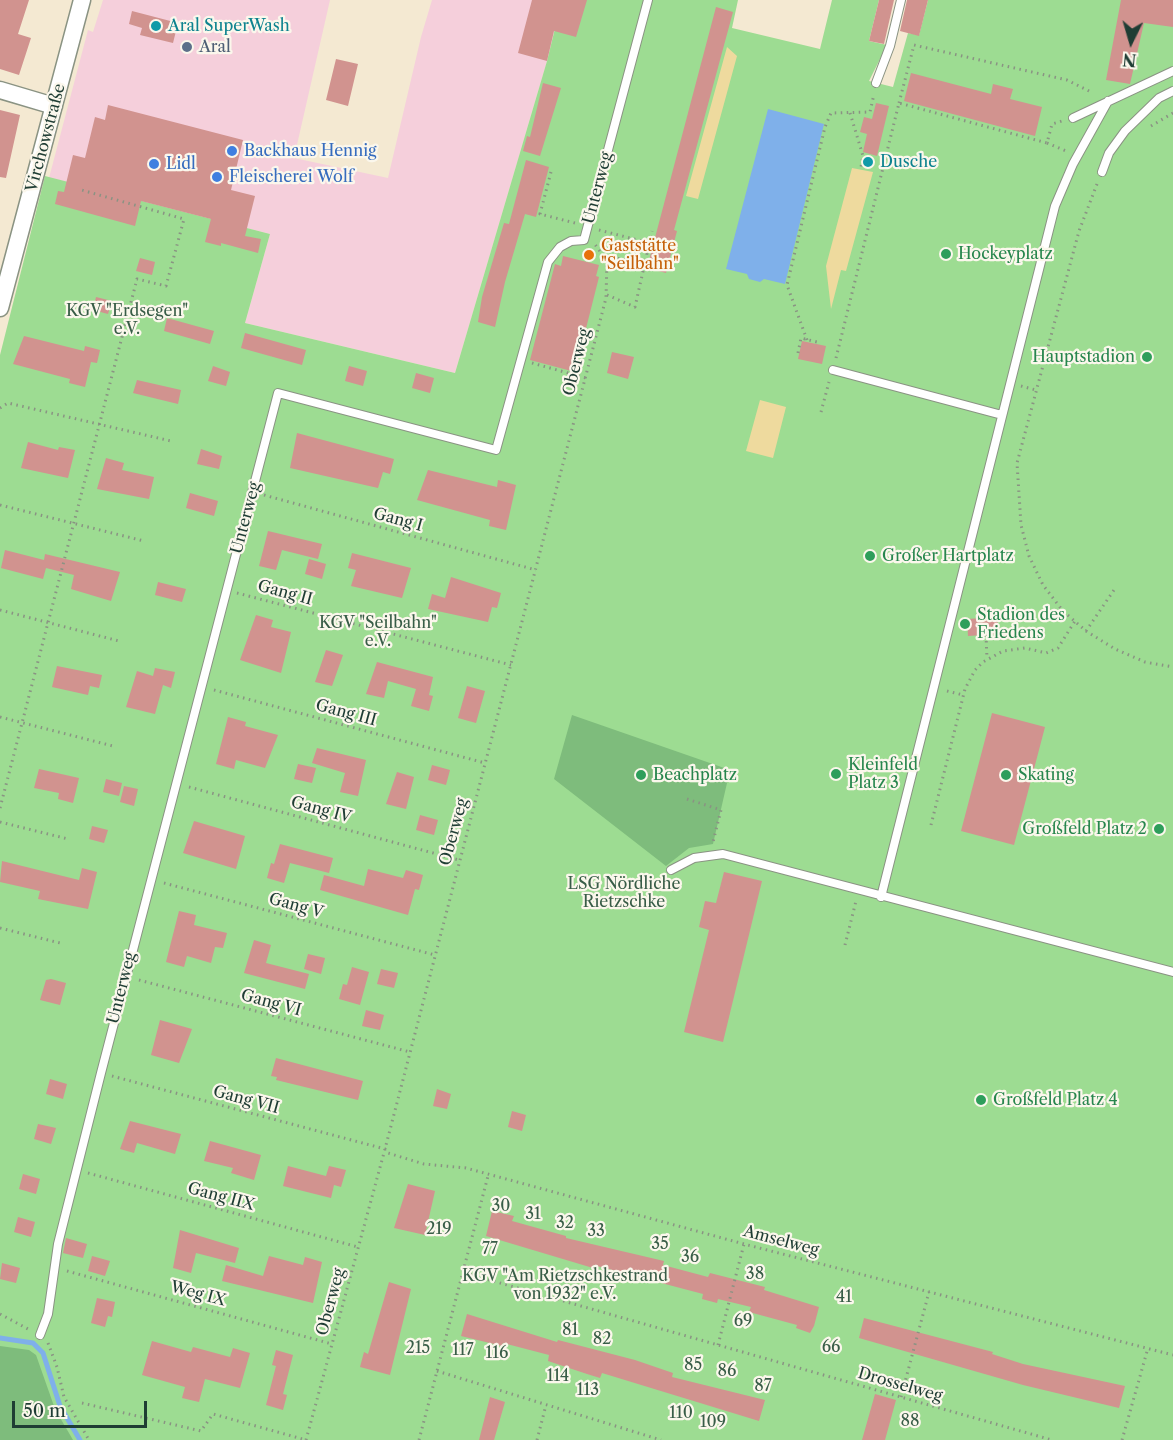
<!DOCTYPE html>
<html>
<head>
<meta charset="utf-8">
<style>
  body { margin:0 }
  #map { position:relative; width:1173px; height:1440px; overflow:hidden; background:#f4e9d2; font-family:"Libre Caslon Text",serif }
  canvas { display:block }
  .north { position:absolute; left:1101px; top:12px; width:60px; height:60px; -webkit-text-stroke:4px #fbf7ec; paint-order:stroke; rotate:185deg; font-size:16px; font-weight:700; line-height:24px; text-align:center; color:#1f3d34 }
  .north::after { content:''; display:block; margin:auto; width:21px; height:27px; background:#1f3d34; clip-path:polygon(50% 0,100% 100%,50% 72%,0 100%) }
  .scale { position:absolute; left:12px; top:1401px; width:135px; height:27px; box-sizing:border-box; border:3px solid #1f3d34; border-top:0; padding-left:8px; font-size:18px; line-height:21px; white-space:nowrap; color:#1f3d34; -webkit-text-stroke:4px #fbf7ec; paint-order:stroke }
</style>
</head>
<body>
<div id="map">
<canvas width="1173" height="1440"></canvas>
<div class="north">N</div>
<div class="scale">50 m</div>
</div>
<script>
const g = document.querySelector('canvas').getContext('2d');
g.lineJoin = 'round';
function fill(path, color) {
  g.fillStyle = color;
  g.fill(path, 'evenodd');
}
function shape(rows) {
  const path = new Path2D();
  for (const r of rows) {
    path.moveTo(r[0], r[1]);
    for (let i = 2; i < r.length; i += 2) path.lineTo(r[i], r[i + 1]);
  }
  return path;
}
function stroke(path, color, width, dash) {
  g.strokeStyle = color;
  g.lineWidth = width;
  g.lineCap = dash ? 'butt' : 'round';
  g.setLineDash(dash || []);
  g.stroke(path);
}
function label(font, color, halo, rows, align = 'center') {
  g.font = font + ' "Libre Caslon Text",serif';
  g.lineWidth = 4.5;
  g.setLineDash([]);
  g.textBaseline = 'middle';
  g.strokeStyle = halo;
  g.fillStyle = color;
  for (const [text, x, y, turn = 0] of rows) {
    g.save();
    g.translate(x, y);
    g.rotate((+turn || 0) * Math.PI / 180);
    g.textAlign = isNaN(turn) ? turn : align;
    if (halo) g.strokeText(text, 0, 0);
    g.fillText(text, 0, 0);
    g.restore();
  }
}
fill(shape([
  [103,0,330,0,294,158,388,178,421,37,432,0,562,0,547,61,455,373,245,323,270,234,49,178,88,30,93,32]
]), '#f5cfdb');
fill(shape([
  [562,0,738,0,732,28,820,49,832,0,879,0,869,41,887,45,869,81,893,87,908,33,919,35,928,0,1173,0,1173,1440,0,1440,0,355,45,176,270,234,245,323,455,373,547,61]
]), '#9ddc92');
fill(shape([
  [572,715,730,770,713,844,689,848,666,866,554,779],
  [0,1346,29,1350,36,1355,55,1409,73,1440,0,1440]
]), '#7ebc7c');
fill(shape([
  [727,47,737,56,698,199,686,196],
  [852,168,873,172,846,271,841,270,831,309,826,266],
  [760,400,786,407,773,458,746,451]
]), '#eeda9e');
fill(shape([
  [768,109,824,124,785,284,764,279,760,282,749,279,747,274,726,269]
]), '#7fb0ea');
stroke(shape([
  [0,1338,33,1343,43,1353,60,1406,80,1440]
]), '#7fb0ea', 5);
fill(shape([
  [0,0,29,0,18,34,31,38,19,75,0,69],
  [532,0,587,0,576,37,554,31,547,61,518,53],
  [879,0,894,0,884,44,869,41],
  [907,0,928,0,919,36,900,31],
  [1121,0,1173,0,1173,27,1144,23,1130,84,1106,80],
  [716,7,733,12,674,230,677,231,666,273,647,268],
  [132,11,178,23,173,43,140,35,142,28,129,24],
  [336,59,358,64,348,106,326,100],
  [911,73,991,94,993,84,1013,89,1010,99,1042,107,1035,136,904,101],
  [543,83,561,88,540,156,523,151,527,136,530,137],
  [876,103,889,106,877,156,863,152,867,134,860,132,864,117,872,119],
  [108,105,243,140,231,190,255,196,245,236,261,239,258,253,221,243,221,246,205,242,211,219,141,201,135,226,55,204,58,191,64,192,73,155,85,158,95,117,105,120],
  [0,110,20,115,6,178,0,177],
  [526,160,549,167,536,217,525,214,505,282,495,327,478,322,482,297,504,223,509,224],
  [563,256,599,265,596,276,599,277,575,372,530,360,555,264,561,266],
  [140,258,155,262,152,275,136,271],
  [96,297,112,301,108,314,93,310],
  [167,318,214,331,210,344,164,331],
  [245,333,306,350,302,365,241,348],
  [24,336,84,351,85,346,100,350,97,363,91,362,85,387,69,383,70,379,13,364],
  [802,341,826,346,822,364,798,359],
  [612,352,634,357,628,379,607,373],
  [213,366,230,372,226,386,208,381],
  [349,366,367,371,363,386,345,381],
  [416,373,434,378,430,393,412,388],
  [137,380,181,390,178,404,133,393],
  [297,433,394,459,390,474,383,472,378,488,290,468],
  [28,442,58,450,59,447,75,450,68,478,21,468],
  [201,449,222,456,219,469,197,464],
  [106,458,124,463,122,470,154,477,149,499,97,489],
  [428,470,497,487,498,480,516,485,506,530,489,526,490,520,417,500],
  [190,493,218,501,214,516,186,508],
  [268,531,322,544,318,559,282,550,276,570,259,566],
  [5,550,44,560,45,554,120,572,111,601,71,589,74,575,46,568,43,579,1,568],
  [352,553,411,568,402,598,351,586,356,570,348,568],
  [309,559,326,564,322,579,305,574],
  [451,577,501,593,497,608,492,607,488,622,428,609,432,594,445,598],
  [158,582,186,589,182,602,155,595],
  [256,615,273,620,271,627,291,632,281,673,240,660],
  [997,617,999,634,968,636,967,619],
  [326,650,343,655,332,686,315,682],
  [377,662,433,677,429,695,433,696,429,711,411,706,416,689,388,681,384,698,366,694],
  [57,666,102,675,99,688,90,686,88,695,52,687],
  [155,668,175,672,171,688,163,685,155,714,126,707,137,671,153,676],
  [467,686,485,691,476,723,458,718],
  [992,713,1045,727,1014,845,961,831],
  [228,717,246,722,245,726,278,735,265,768,236,760,234,769,216,764],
  [317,748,366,760,358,796,340,792,345,773,312,763],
  [298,764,316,768,312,783,294,779],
  [432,765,450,770,446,785,428,780],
  [39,769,79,778,73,803,58,799,59,793,34,788],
  [397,772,414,777,406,809,386,804],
  [106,779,122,783,119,796,103,792],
  [124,786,138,789,134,806,120,802],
  [420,815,438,820,434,835,416,830],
  [194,821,245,836,236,869,183,853],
  [92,826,108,830,104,843,89,839],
  [280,844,333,858,329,873,290,863,284,883,267,878,271,863,274,864],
  [2,861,79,880,82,868,97,872,88,909,38,899,40,891,0,882],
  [368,869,403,878,406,870,423,875,419,890,415,889,408,915,320,890,324,875,364,886],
  [724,872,762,881,723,1042,684,1032,709,930,699,927,705,901,716,903],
  [179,911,196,915,194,925,227,933,223,948,215,947,211,963,187,956,184,967,166,962],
  [254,940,271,945,266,963,309,974,305,989,244,973],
  [308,954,325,958,321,974,304,969],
  [352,967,369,972,360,1005,339,999,343,984,347,985],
  [381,969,398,973,394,988,377,984],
  [51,979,66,983,60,1005,40,1000,46,980],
  [366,1010,384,1015,380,1030,362,1026],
  [160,1020,192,1029,179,1063,151,1055],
  [276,1058,363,1081,358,1100,276,1080,277,1077,271,1076],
  [50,1079,67,1084,63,1099,46,1094],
  [437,1089,451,1094,447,1109,433,1106],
  [512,1111,526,1115,522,1131,508,1127],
  [130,1121,181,1134,175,1154,137,1143,134,1153,120,1149],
  [38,1124,56,1128,51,1144,34,1139],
  [210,1141,261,1155,254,1180,231,1173,233,1168,204,1161],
  [288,1166,326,1176,329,1166,346,1170,341,1187,334,1185,331,1198,283,1186],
  [23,1174,40,1179,36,1194,19,1189],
  [408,1184,435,1191,425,1235,394,1228],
  [492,1211,514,1216,512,1221,566,1236,566,1238,664,1261,663,1265,708,1277,710,1273,765,1287,764,1290,819,1307,814,1326,810,1333,796,1328,797,1325,749,1312,751,1307,718,1299,717,1303,702,1299,703,1294,593,1265,593,1268,486,1236],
  [18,1217,35,1222,31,1237,14,1232],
  [180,1230,239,1248,235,1263,196,1253,191,1273,173,1268],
  [66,1238,87,1244,83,1258,63,1253],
  [92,1256,110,1261,105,1276,88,1271],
  [269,1256,303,1265,305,1257,322,1262,313,1303,222,1281,226,1265,263,1276],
  [2,1263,20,1268,16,1283,0,1279],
  [389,1282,411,1289,390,1375,360,1367,364,1352,368,1354],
  [97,1298,115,1302,112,1317,108,1316,105,1327,91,1323],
  [467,1314,557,1342,558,1340,635,1360,673,1373,672,1377,765,1400,759,1421,602,1373,600,1378,587,1374,548,1361,549,1355,503,1343,502,1346,461,1336],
  [864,1318,993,1352,992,1354,1023,1364,1125,1386,1119,1408,1023,1385,859,1338],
  [152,1341,191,1352,193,1347,230,1357,233,1348,250,1353,240,1388,205,1379,199,1402,182,1398,185,1387,142,1375],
  [276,1350,293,1355,283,1394,287,1395,283,1410,266,1405,276,1366,272,1365],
  [875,1394,896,1400,885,1440,862,1440],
  [490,1397,505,1402,494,1440,479,1440]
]), '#d1938f');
const lane = shape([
  [876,83,890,46,901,0],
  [1073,118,1173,71],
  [1102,172,1109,153,1125,131,1159,98,1173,91],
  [833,370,1002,415],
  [671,870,694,858,723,854,1173,972],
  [881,897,1055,206,1073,164,1108,101],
  [40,1335,48,1314,58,1244,101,1073,278,393,496,450,548,262,560,247,571,241,584,240,648,0]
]);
const street = shape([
  [0,90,54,106],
  [0,308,82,0]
]);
stroke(lane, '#8a9383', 10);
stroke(street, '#8a9383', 19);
stroke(shape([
  [899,103,914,45,1067,80,1093,93],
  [850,113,863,156,861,167],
  [1151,126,1173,113],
  [1047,143,1066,151],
  [551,172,540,214,575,223],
  [1097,184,1079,231,1017,463,1021,525,1029,556,1043,585,1063,611,1086,631,1115,649,1145,662,1173,667],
  [599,230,649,243],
  [606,256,644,264],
  [607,295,635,307,652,231],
  [807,340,787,285,825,127,831,113,870,112,874,94],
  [798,353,801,338,821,343],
  [836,358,899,103,1047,143,1052,124,1062,121],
  [532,363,586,378],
  [1021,386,1036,390],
  [0,408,8,403,171,441],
  [821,412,829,382],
  [264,495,536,570],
  [0,505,144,541],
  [237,593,511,665],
  [0,610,119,641],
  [1086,631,1116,587],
  [986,635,987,659],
  [214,690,485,763],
  [947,691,963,695],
  [0,717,113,746],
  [189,787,459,860],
  [687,799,721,810,713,842],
  [0,808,137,279,166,286,184,219,78,189],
  [0,822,68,839],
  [931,825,965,689,975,670,983,662,1003,651,1025,648,1046,653,1058,648,1075,621],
  [164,883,435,955],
  [0,928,60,943],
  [845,945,856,901],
  [139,980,410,1052],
  [112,1076,385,1149,388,1153,424,1164,466,1168,744,1244,1173,1355],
  [88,1173,358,1247],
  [67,1271,332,1344],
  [465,1273,1052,1440],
  [0,1314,28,1329],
  [48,1343,57,1367,64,1397,89,1440],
  [718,1345,744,1244],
  [437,1371,661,1440],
  [901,1397,929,1292],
  [82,1403,201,1431,213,1414,306,1440],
  [306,1440,385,1149,606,298,607,261,594,243],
  [419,1440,488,1176],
  [537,1440,546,1405],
  [1122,1440,1148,1348]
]), '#8a9383', 3, [1.5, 4.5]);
stroke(lane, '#fff', 8);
stroke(street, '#fff', 16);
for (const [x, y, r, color] of [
  [156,26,6,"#0f9aa8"],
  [187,47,6,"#5c6f8a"],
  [232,151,6,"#3f7fe0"],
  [868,162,6,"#0f9aa8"],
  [154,164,6,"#3f7fe0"],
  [217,177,6,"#3f7fe0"],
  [946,254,6,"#2e9e5b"],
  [589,255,6,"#e8710a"],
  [1147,357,6,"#2e9e5b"],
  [870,556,6,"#2e9e5b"],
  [965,624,6,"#2e9e5b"],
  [836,774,6,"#2e9e5b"],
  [641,775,6,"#2e9e5b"],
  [1006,775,6,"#2e9e5b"],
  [1159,829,6,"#2e9e5b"],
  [981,1100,6,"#2e9e5b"]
]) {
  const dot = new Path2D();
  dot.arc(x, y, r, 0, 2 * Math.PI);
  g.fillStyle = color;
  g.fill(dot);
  stroke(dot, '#fbf7ec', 2);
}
label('16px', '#0d838f', '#fbf7ec', [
  ["Aral SuperWash",168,26],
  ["Dusche",880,162]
], 'left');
label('16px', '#4e5e75', '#fbf7ec', [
  ["Aral",199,47]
], 'left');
label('16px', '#1f3d34', '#fbf7ec', [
  ["Virchowstraße",46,138,-75],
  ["Unterweg",598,188,-75],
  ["Oberweg",577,362,-76],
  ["Unterweg",246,518,-75],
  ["Gang I",398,520,15],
  ["Gang II",285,593,15],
  ["Gang III",346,713,15],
  ["Gang IV",321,810,15],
  ["Oberweg",454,832,-75],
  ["Gang V",296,906,15],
  ["Unterweg",122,988,-76],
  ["Gang VI",271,1003,15],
  ["Gang VII",246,1100,15],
  ["Gang IIX",221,1197,15],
  ["Amselweg",781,1241,15],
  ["Weg IX",198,1294,15],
  ["Oberweg",331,1302,-75],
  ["Drosselweg",900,1385,16]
]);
label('16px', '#366cbe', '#fbf7ec', [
  ["Backhaus Hennig",244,151],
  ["Lidl",166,164],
  ["Fleischerei Wolf",229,177]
], 'left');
label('16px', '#c56008', '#fbf7ec', [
  ["Gaststätte",601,246],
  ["\"Seilbahn\"",601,264]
], 'left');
label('16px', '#27864d', '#fbf7ec', [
  ["Hockeyplatz",958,254],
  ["Hauptstadion",1135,357,"right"],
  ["Großer Hartplatz",882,556],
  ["Stadion des",977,615],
  ["Friedens",977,633],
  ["Kleinfeld",848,765],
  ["Platz 3",848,783],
  ["Beachplatz",653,775],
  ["Skating",1018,775],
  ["Großfeld Platz 2",1147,829,"right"],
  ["Großfeld Platz 4",993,1100]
], 'left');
label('16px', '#385d47', '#fbf7ec', [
  ["KGV \"Erdsegen\"",127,311],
  ["e.V.",127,329],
  ["KGV \"Seilbahn\"",378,623],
  ["e.V.",378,641],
  ["LSG Nördliche",624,884],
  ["Rietzschke",624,902],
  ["30",501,1206],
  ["31",533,1214],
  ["32",565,1223],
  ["219",439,1229],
  ["33",596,1231],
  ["35",660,1244],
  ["77",490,1249],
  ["36",690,1257],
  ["38",755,1274],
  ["KGV \"Am Rietzschkestrand",565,1276],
  ["von 1932\" e.V.",565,1294],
  ["41",844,1297],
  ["69",743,1321],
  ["81",570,1330],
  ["82",602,1339],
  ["66",831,1347],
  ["215",418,1348],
  ["117",463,1350],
  ["116",497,1353],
  ["85",693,1365],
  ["86",727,1371],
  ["114",558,1376],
  ["87",763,1386],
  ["113",588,1390],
  ["110",681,1413],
  ["88",910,1421],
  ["109",713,1422]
]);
</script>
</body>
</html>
